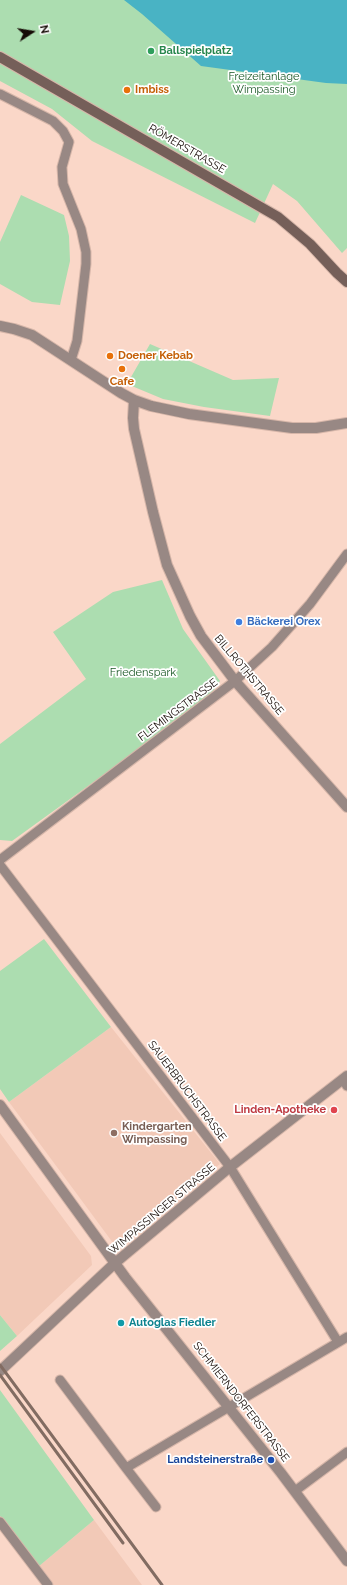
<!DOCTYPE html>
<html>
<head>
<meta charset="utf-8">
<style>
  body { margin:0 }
  #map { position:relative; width:347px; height:1585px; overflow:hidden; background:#fad7c8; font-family:Raleway,sans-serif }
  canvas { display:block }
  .north { position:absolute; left:12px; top:12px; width:40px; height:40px; -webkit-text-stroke:3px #fff; paint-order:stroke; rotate:78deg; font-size:11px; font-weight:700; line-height:16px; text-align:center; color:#160b06 }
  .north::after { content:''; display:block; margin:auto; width:14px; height:18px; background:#160b06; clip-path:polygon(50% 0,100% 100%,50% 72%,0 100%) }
</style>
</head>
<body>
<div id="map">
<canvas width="347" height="1585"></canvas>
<div class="north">N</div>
</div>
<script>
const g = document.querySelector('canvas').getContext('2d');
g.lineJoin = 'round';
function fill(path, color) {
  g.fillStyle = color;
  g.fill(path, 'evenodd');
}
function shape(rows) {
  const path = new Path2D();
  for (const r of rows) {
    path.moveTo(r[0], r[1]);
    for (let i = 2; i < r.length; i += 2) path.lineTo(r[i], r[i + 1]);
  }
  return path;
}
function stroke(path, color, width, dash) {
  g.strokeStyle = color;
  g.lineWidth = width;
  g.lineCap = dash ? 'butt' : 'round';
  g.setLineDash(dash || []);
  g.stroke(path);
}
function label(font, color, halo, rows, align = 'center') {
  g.font = font + ' Raleway,sans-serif';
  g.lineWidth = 3.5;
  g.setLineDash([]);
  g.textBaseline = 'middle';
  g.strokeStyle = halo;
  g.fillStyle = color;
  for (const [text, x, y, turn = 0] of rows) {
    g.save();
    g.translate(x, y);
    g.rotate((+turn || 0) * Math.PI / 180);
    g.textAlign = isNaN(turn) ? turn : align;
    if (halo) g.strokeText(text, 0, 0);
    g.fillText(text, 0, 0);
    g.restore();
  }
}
fill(shape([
  [111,1027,220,1164,116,1247,9,1102],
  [0,1133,91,1256,92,1265,17,1336,0,1315],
  [94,1520,142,1585,52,1585,38,1567]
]), '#f2c9b7');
fill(shape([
  [0,0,347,0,347,248,342,253,297,201,273,184,255,223,92,141,52,109,0,81],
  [21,195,64,215,69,236,70,261,60,305,32,302,0,284,0,242],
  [150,344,233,380,279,378,270,416,204,407,163,399,127,384],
  [162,580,183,629,220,681,214,690,164,731,12,841,0,840,0,744,86,679,53,632,113,592],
  [44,939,111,1027,9,1102,0,1089,0,971],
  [0,1315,17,1336,0,1351],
  [0,1390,94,1520,38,1567,0,1516]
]), '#acddb0');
fill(shape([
  [124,0,347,0,347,84,326,83,201,66,142,14]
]), '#49b3c4');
const minor = shape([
  [0,94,53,121,63,131,69,142,62,167,63,184,81,229,86,252,86,264,77,341,71,360],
  [0,860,235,681,272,647,310,604,347,554],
  [0,865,230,1167,338,1342],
  [343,1079,347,1086],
  [60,1380,126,1468,347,1337],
  [126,1468,156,1507],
  [295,1491,347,1452],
  [0,1522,48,1585]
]);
const tertiary = shape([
  [0,326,14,329,32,335,121,393,134,400,151,406,189,414,292,428,316,428,347,423],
  [134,400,133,418,134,429,153,512,167,565,190,616,201,636,235,681,347,807],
  [0,1105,125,1277,281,1473,347,1561],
  [0,1371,115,1263,230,1167,347,1076]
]);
const secondary = shape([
  [0,57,278,217,310,244,337,273,347,282]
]);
stroke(minor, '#d6b6a9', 11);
stroke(tertiary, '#d6b6a9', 12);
stroke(secondary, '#d6b6a9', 12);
stroke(minor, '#988884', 9);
stroke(tertiary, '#988884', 10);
stroke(secondary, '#755f59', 10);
stroke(shape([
  [0,1365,162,1585],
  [0,1375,123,1543]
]), '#826c62', 3);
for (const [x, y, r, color] of [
  [151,51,4,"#2e9e5b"],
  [127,90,4,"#e8710a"],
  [110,356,4,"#e8710a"],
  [122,369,4,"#e8710a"],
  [239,622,4,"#3f7fe0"],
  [334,1110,4,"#e0444e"],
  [114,1133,4,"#8d6e63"],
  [121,1323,4,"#0f9aa8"],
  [271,1460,4,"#1a4fb4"]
]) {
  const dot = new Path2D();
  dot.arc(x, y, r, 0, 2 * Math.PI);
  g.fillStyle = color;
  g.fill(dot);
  stroke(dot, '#fff', 1.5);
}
label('bold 11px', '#27864d', '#fff', [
  ["Ballspielplatz",159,51]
], 'left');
label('11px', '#175623', '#fff', [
  ["Freizeitanlage",264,77],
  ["Wimpassing",264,90],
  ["Friedenspark",143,673]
]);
label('bold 11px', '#c56008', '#fff', [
  ["Imbiss",135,90],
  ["Doener Kebab",118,356],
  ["Cafe",122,382,"center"]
], 'left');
label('11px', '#160b06', '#fff', [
  ["RÖMERSTRASSE",187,149,30],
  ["BILLROTHSTRASSE",249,675,50],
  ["FLEMINGSTRASSE",178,710,-37],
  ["SAUERBRUCHSTRASSE",187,1091,53],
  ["WIMPASSINGER STRASSE",162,1209,-40],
  ["SCHMIERNDORFERSTRASSE",241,1402,52]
]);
label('bold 11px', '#366cbe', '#fff', [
  ["Bäckerei Orex",247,622]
], 'left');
label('bold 11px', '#be3a42', '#fff', [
  ["Linden-Apotheke",326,1110]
], 'right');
label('bold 11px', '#785e54', '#fff', [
  ["Kindergarten",122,1127],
  ["Wimpassing",122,1140]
], 'left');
label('bold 11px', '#0d838f', '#fff', [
  ["Autoglas Fiedler",129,1323]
], 'left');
label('bold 11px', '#164399', '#fff', [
  ["Landsteinerstraße",263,1460]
], 'right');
</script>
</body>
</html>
